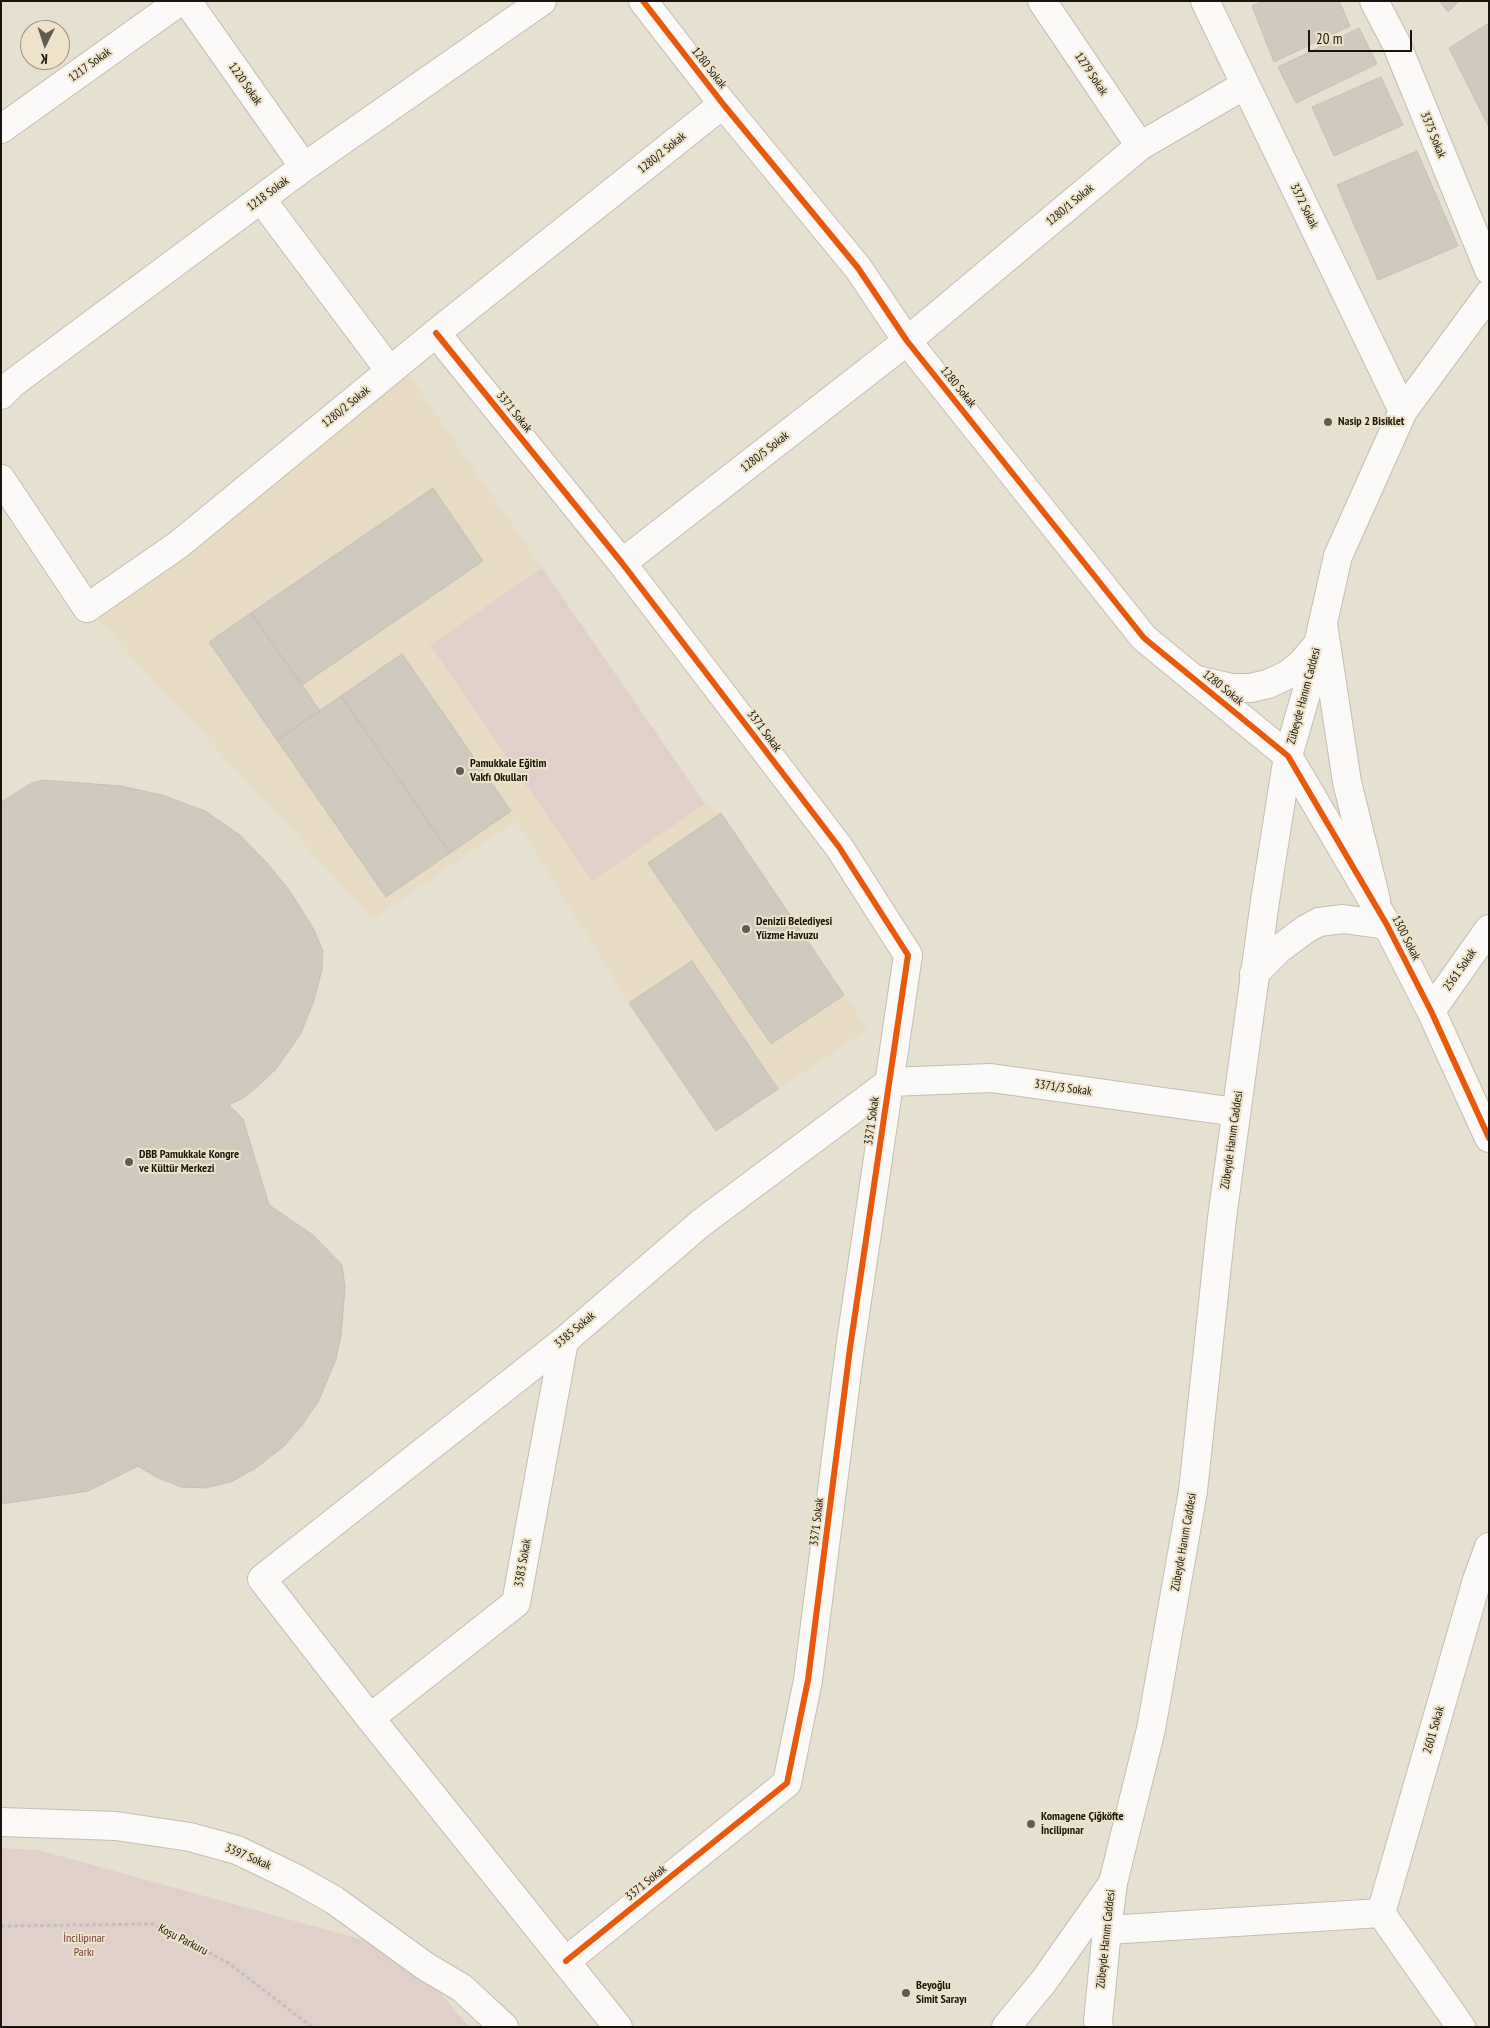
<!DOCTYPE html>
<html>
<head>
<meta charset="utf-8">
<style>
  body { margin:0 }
  #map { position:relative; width:1490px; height:2028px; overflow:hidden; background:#e6e0d1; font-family:"PT Sans Narrow",sans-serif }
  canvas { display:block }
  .frame { position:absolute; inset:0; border:2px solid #19150c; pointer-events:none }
  .north { position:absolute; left:20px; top:20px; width:50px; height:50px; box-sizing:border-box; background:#eee3c9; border:1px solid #99917d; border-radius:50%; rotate:184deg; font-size:14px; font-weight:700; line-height:20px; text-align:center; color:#19150c }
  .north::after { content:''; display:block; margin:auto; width:18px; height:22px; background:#615c51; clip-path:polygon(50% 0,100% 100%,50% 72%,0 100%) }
  .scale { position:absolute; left:1308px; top:30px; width:104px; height:22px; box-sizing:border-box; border:2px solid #19150c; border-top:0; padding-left:6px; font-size:15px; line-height:18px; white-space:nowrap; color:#19150c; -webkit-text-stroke:4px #eee3c9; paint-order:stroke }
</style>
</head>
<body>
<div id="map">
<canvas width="1490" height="2028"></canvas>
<div class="frame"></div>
<div class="north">K</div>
<div class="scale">20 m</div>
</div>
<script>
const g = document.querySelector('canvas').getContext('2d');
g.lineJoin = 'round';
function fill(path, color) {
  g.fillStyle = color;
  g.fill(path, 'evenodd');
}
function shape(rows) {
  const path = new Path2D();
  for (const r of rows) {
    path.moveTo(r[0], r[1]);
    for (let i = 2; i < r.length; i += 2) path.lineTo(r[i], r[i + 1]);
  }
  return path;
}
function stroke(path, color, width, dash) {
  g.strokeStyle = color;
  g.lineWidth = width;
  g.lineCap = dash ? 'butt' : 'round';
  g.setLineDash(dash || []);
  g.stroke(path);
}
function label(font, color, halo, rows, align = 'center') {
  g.font = font + ' "PT Sans Narrow",sans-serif';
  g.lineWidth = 4;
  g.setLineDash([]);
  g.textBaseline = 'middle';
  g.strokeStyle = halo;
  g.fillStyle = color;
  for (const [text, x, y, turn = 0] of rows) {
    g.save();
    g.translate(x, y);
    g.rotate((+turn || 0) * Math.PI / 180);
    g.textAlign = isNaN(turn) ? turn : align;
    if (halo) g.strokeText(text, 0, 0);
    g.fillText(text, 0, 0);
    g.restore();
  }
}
fill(shape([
  [400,362,705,803,721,813,868,1029,716,1131,629,1003,516,821,373,919,87,608]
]), '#e7dcc3');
fill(shape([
  [542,568,705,804,592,881,430,645],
  [1,1848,38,1850,407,1952,469,2027,1,2027]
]), '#e0d0c9');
const building = shape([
  [1263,1,1339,1,1350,26,1274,62,1252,6,1263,1],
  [1439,1,1459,1,1448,12,1439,1],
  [1489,23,1489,127,1449,48,1489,23],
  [1359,28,1377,64,1296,103,1278,67,1359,28],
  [1381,77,1403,125,1334,156,1312,107,1381,77],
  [1417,151,1458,246,1378,280,1337,185,1417,151],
  [433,488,483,561,302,685,251,613,433,488],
  [251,613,320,711,277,740,209,642,251,613],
  [402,654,511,811,450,853,341,696,402,654],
  [341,696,450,853,386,897,277,740,341,696],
  [43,780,121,786,162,795,205,811,240,835,267,863,289,890,313,928,323,951,322,970,313,1003,301,1033,291,1048,275,1070,259,1085,245,1097,229,1105,243,1119,269,1205,313,1235,342,1265,345,1287,341,1335,336,1359,319,1400,303,1424,284,1446,256,1468,231,1482,205,1488,181,1487,156,1477,138,1466,88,1491,1,1504,1,802,32,783,43,780],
  [721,813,844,995,771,1044,648,863,721,813],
  [692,961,778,1089,716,1131,629,1003,692,961]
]);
fill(building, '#d0c9be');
stroke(building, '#c7bfb6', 1);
const minor = shape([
  [187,1,304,167],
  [1042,1,1140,146],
  [1205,1,1403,411],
  [1374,1,1396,43,1489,270],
  [1,129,180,1],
  [261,199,390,371],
  [436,333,622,563,839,847,908,955,850,1348,808,1680,787,1783,566,1961],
  [1,395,13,383,304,167,542,1],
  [1,479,87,608,178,545,436,333,723,104],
  [622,563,907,341,1140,146,1245,85],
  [1323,624,1347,782,1376,900],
  [1194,679,1232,688,1250,688,1268,684,1287,675,1301,664,1318,644],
  [1254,974,1279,949,1306,929,1319,922,1343,919,1387,925],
  [890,1082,991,1078,1236,1112],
  [370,1718,516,1603,564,1341],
  [1,1822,116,1826,190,1837,237,1850,295,1878,334,1900,425,1966,462,1988,504,2027],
  [1107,1930,1381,1913],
  [618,2027,370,1718,262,1579,564,1341,701,1223,890,1082],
  [1006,2027,1044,1981,1113,1883],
  [1461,2027,1381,1913,1477,1580,1489,1547]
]);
const tertiary = shape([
  [643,1,723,104,858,268,907,341,1144,638,1288,756,1387,925,1431,1011,1489,1138],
  [1431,1011,1489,929]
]);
const secondary = shape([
  [1099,2027,1098,2021,1107,1930,1113,1883,1151,1729,1193,1491,1222,1218,1265,901,1288,756,1310,680,1338,556,1403,411,1489,294]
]);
stroke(minor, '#c3beb3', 30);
stroke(tertiary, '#c3beb3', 30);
stroke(secondary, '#c3beb3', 30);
stroke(shape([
  [1,1926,153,1924,227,1962,312,2027]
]), '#c4c2bd', 3, [4, 2.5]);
stroke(minor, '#fbfaf8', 28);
stroke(tertiary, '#fbfaf8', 28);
stroke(secondary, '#fbfaf8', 28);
stroke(shape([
  [643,1,723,104,858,268,907,341,1144,638,1288,756,1387,925,1431,1011,1489,1138],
  [436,333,622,563,839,847,908,955,850,1348,808,1680,787,1783,566,1961]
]), '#e8590c', 6);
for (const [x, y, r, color] of [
  [1328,422,5,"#615c51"],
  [460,771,5,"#615c51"],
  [746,929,5,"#615c51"],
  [129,1162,5,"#615c51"],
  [1031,1824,5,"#615c51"],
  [906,1993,5,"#615c51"]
]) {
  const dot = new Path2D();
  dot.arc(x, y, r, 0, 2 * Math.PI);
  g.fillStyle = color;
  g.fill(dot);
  stroke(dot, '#eee3c9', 2);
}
label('12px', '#19150c', '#eee3c9', [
  ["1217 Sokak",90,65,-36],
  ["1280 Sokak",709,68,52],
  ["1279 Sokak",1091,74,56],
  ["1220 Sokak",245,84,55],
  ["3375 Sokak",1433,135,68],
  ["1280/2 Sokak",662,153,-39],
  ["1218 Sokak",268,194,-37],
  ["1280/1 Sokak",1070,205,-40],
  ["3372 Sokak",1304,206,64],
  ["1280 Sokak",958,387,51],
  ["1280/2 Sokak",346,407,-39],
  ["3371 Sokak",514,412,51],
  ["1280/5 Sokak",765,452,-38],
  ["1280 Sokak",1223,688,39],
  ["Zübeyde Hanım Caddesi",1304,696,-75],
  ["3371 Sokak",764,731,53],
  ["1300 Sokak",1406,938,63],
  ["2561 Sokak",1460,970,-55],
  ["3371/3 Sokak",1063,1088,8],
  ["3371 Sokak",872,1121,-82],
  ["Zübeyde Hanım Caddesi",1232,1140,-82],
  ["3385 Sokak",575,1330,-40],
  ["3371 Sokak",817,1522,-83],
  ["Zübeyde Hanım Caddesi",1184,1542,-80],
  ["3383 Sokak",523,1563,-80],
  ["2601 Sokak",1434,1730,-74],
  ["3397 Sokak",248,1857,23],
  ["3371 Sokak",646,1883,-39],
  ["Zübeyde Hanım Caddesi",1106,1939,-84],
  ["Koşu Parkuru",183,1940,27]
]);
label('bold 12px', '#19150c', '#eee3c9', [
  ["Nasip 2 Bisiklet",1338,422],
  ["Pamukkale Eğitim",470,764],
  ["Vakfı Okulları",470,778],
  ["Denizli Belediyesi",756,922],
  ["Yüzme Havuzu",756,936],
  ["DBB Pamukkale Kongre",139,1155],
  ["ve Kültür Merkezi",139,1169],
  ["Komagene Çiğköfte",1041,1817],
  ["İncilipınar",1041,1831],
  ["Beyoğlu",916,1986],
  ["Simit Sarayı",916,2000]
], 'left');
label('12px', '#713c3c', '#eee3c9', [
  ["İncilipınar",84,1939],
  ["Parkı",84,1953]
]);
</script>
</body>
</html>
